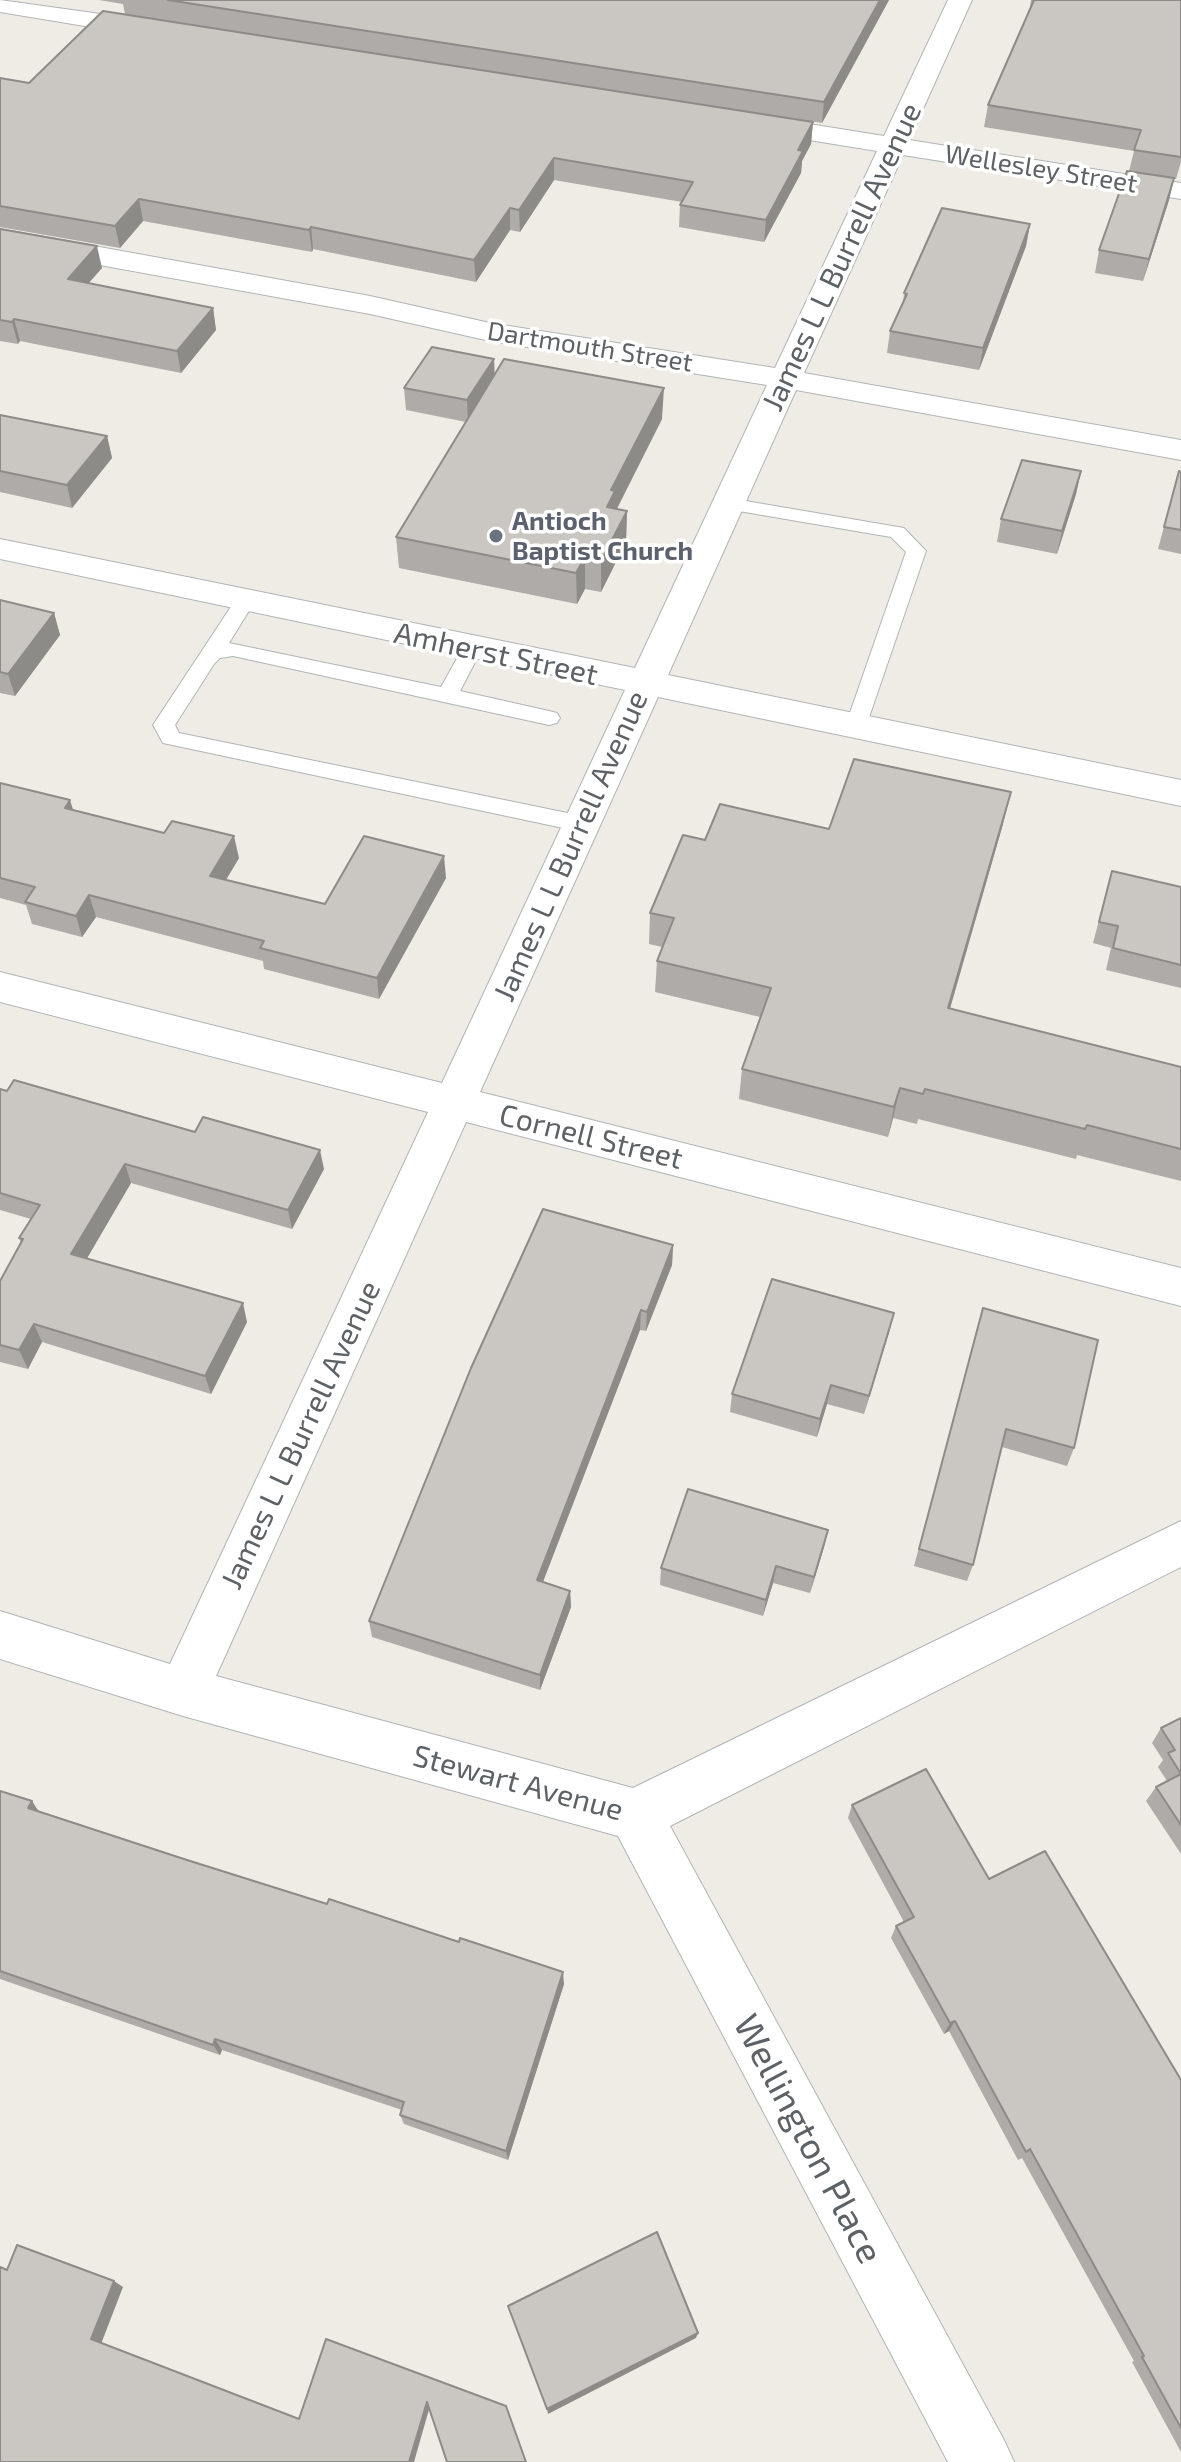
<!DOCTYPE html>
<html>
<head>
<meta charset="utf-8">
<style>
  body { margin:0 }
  canvas { display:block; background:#efece6 }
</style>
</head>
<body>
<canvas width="1181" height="2462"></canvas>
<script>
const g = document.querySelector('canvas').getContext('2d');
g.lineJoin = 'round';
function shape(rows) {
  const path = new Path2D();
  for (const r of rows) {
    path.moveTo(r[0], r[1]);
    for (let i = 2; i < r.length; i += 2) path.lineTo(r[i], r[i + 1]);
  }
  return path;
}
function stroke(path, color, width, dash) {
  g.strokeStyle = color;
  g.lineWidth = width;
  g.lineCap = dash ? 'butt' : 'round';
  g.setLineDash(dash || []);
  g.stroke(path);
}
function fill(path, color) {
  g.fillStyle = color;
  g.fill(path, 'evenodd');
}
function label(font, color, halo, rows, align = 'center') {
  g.font = font + ' "Exo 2",sans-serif';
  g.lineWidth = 7;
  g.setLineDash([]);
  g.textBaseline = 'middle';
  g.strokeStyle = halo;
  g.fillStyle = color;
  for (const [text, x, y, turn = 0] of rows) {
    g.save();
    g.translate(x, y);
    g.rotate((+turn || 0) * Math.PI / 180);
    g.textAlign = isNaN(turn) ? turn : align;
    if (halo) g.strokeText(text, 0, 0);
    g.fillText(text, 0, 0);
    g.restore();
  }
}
const lane = shape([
  [728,498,904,528,926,551,864,732,856,734,848,732,845,727,906,552,891,537,721,508,718,504,721,500,728,498],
  [245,595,255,601,229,643,441,687,465,644,472,642,482,649,460,691,549,711,557,713,560,718,557,723,549,725,233,656,220,658,214,664,175,725,179,733,582,816,590,818,593,824,590,830,582,832,163,743,153,725,238,596,245,595]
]);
const street = shape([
  [0,0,151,21,160,24,164,29,160,34,151,37,0,12,0,0],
  [948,0,972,0,909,140,1181,183,1181,199,903,155,804,373,1181,440,1181,460,796,390,668,675,1181,780,1181,806,658,697,480,1092,1181,1268,1181,1306,466,1122,216,1676,633,1788,1181,1521,1181,1567,670,1826,1004,2440,1014,2462,948,2462,618,1836,183,1716,0,1659,0,1611,170,1664,428,1112,0,1002,0,972,442,1083,625,690,0,559,0,539,635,668,767,385,490,341,370,314,0,247,0,229,370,296,490,323,775,368,877,151,753,131,744,129,740,123,744,117,753,115,884,136,948,0]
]);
stroke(lane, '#b1b4b8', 2);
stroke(street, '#b1b4b8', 2);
fill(lane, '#fff');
fill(street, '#fff');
fill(shape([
  [99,0,889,0,822,123,125,14,123,4],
  [1031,0,1181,0,1181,162,1176,179,1174,179,1169,200,1143,281,1095,273,1099,250,1129,171,1134,151,984,127,988,105,1029,13],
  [0,78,29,83,813,122,811,144,802,161,801,173,764,242,679,227,680,205,682,202,554,180,520,232,510,230,476,282,313,249,312,252,143,221,120,248,0,227],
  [1030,224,1026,246,979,370,887,353,890,331,903,303,904,293],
  [0,229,102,268,88,283,213,308,216,330,181,373,20,341,18,344,0,341],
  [494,375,662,419,617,509,627,511,626,542,601,592,585,589,577,604,399,568,396,537,466,422,406,410,404,388],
  [0,415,107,436,112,458,72,508,0,492],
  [1081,471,1076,494,1057,554,997,542,1001,519],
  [1179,471,1181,472,1181,554,1158,549],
  [0,600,54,613,60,635,15,696,0,693],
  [0,783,73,810,239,858,226,880,325,904,446,878,379,999,264,969,263,961,96,917,82,937,32,924,26,905,0,898],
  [1003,824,950,1009,1181,1067,1181,1181,1077,1155,1076,1159,918,1119,917,1124,893,1118,888,1137,739,1099,742,1069,760,1017,655,992,657,961,662,947,649,944,650,913,705,840,829,829],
  [1112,871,1181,887,1181,988,1106,970,1111,948,1093,943],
  [0,1089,324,1169,292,1229,131,1183,87,1258,247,1322,211,1394,42,1342,28,1369,0,1362,0,1281,21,1243,19,1238,31,1219,0,1210],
  [673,1245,672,1265,646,1331,640,1330,543,1582,570,1591,571,1607,540,1690,372,1637,369,1621],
  [983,1308,1074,1448,1067,1466,1002,1447,973,1565,967,1581,914,1566],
  [894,1313,889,1332,864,1414,827,1404,817,1437,730,1412,732,1394],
  [828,1530,824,1547,810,1593,773,1583,763,1616,660,1585,661,1568],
  [1181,1718,1181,1854,1146,1801,1156,1787,1167,1781,1158,1767,1163,1760,1152,1743,1161,1728],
  [0,1791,39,1811,564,1984,508,2160,404,2124,400,2115,402,2110,222,2050,220,2055,0,1979],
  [852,1805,989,1879,1181,2080,1181,2452,1132,2362,1134,2361,1022,2158,1018,2160,949,2031,944,2034,891,1938,896,1926,904,1922,848,1818]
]), '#aeaba8');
fill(shape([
  [880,0,889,0,822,123,824,102],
  [813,122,811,144,802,161,801,173,764,242,766,220,798,150],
  [554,158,554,180,520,232,519,210],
  [1174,178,1169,200,1143,281,1149,259],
  [139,199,143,221,120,248,115,226],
  [510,208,510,230,476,282,474,260],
  [1030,224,1026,246,979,370,983,348],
  [311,227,313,249,312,252,309,230],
  [97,246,102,268,73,301,68,279],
  [213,308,216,330,181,373,177,351],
  [14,319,20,341,18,344,12,322],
  [494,359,495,381,468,423,467,400],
  [664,388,662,419,615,512,607,507,611,490],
  [107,436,112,458,72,508,67,485],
  [1081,471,1076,494,1057,554,1062,531],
  [627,511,626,542,601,592,601,561],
  [585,557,585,589,577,604,576,573],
  [54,613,60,635,15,696,8,674],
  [1011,792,1003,824,941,1039,948,1008],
  [70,800,77,822,65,808],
  [234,836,239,858,215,898,210,876],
  [444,856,446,878,379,999,377,978],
  [89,895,96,917,82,937,76,916],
  [900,1088,893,1118,888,1137,894,1107],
  [320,1150,324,1169,292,1229,288,1210],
  [125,1164,131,1183,79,1272,71,1254],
  [673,1245,672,1265,646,1331,647,1312],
  [243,1303,247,1322,211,1394,205,1376],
  [641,1310,640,1330,537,1597,537,1580],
  [894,1313,889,1332,864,1414,869,1396],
  [34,1324,42,1342,28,1369,19,1350],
  [831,1385,827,1404,817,1437,820,1419],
  [828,1530,824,1547,810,1593,814,1577],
  [776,1566,773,1583,763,1616,766,1600],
  [570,1591,571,1607,540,1690,540,1675],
  [32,1801,41,1815,28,1808],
  [563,1972,564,1984,508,2160,506,2151],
  [955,2021,949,2031,944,2034,950,2023],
  [215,2039,222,2050,220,2055,213,2045],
  [114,2281,123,2287,101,2344,91,2339],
  [698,2333,696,2338,548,2414,547,2409],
  [427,2402,430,2406,414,2462,409,2462]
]), '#8d8b88');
const building = shape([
  [168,0,880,0,824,102,168,0],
  [1034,0,1181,0,1181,157,1134,150,1141,130,988,105,1034,0],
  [103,11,813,122,798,150,803,151,766,220,680,205,693,182,554,158,519,210,510,208,474,260,311,227,309,230,139,199,115,226,0,206,0,78,29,83,103,11],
  [1127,171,1174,178,1149,259,1099,250,1127,171],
  [942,208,1030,224,983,348,890,331,907,294,904,293,942,208],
  [0,229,97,246,68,279,213,308,177,351,14,319,12,322,0,320,0,229],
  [432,347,494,359,467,400,404,388,432,347],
  [504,359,664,388,611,490,615,491,607,507,627,511,601,561,585,557,576,573,396,537,504,359],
  [0,415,107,436,67,485,0,471,0,415],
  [1022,460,1081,471,1062,531,1001,519,1022,460],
  [1179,471,1181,472,1181,530,1164,527,1179,471],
  [0,600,54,613,8,674,0,672,0,600],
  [854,759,1011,792,948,1008,1181,1067,1181,1149,1087,1125,1085,1129,925,1089,923,1094,900,1088,894,1107,742,1069,771,988,657,961,674,918,650,913,683,835,705,840,720,804,829,829,854,759],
  [0,783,70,800,65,808,164,833,172,821,234,836,210,876,325,904,364,836,444,856,377,978,260,948,264,941,89,895,76,916,25,902,35,887,0,878,0,783],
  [1112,871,1181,887,1181,965,1113,948,1118,926,1099,922,1112,871],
  [14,1080,195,1132,203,1117,320,1150,288,1210,125,1164,71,1254,243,1303,205,1376,34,1324,19,1350,0,1345,0,1281,23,1239,19,1238,40,1205,0,1193,0,1089,7,1091,14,1080],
  [543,1209,673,1245,647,1312,641,1310,537,1580,570,1591,540,1675,369,1621,471,1368,543,1209],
  [772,1279,894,1313,869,1396,831,1385,820,1419,732,1394,772,1279],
  [983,1308,1098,1340,1074,1448,1006,1429,973,1565,919,1549,983,1308],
  [688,1489,828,1530,814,1577,776,1566,766,1600,661,1568,688,1489],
  [1181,1718,1181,1774,1168,1753,1175,1750,1161,1728,1181,1718],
  [926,1769,989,1879,1045,1851,1181,2080,1181,2428,1142,2357,1144,2356,1030,2149,1026,2152,955,2021,950,2023,896,1926,914,1917,852,1805,926,1769],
  [1181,1774,1181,1825,1156,1787,1181,1774],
  [0,1791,32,1801,28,1808,187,1860,327,1904,329,1899,459,1942,460,1938,563,1972,506,2151,400,2115,404,2102,215,2039,213,2045,0,1971,0,1791],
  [657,2232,698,2333,547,2409,508,2306,657,2232],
  [17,2245,114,2281,91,2339,299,2419,326,2339,506,2406,526,2462,447,2462,427,2402,409,2462,0,2462,0,2267,7,2270,17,2245]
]);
fill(building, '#cac7c3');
stroke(building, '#8d8b88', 2);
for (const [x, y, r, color] of [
  [496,536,8,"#6b7280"]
]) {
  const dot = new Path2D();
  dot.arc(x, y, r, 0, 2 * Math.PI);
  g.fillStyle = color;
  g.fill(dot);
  stroke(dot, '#fff', 3);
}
label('26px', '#5d6266', '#fff', [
  ["Wellesley Street",1041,169,9],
  ["Dartmouth Street",590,347,9]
]);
label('bold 26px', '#5b616d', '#fff', [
  ["Antioch",512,521],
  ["Baptist Church",512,551]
], 'left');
label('30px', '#5d6266', '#fff', [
  ["James L L Burrell Avenue",842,257,-65],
  ["Amherst Street",496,654,12],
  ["James L L Burrell Avenue",571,846,-66],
  ["Cornell Street",591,1137,14],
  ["James L L Burrell Avenue",301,1435,-65],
  ["Stewart Avenue",518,1783,15]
]);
label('36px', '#5d6266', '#fff', [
  ["Wellington Place",808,2139,62]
]);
</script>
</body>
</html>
